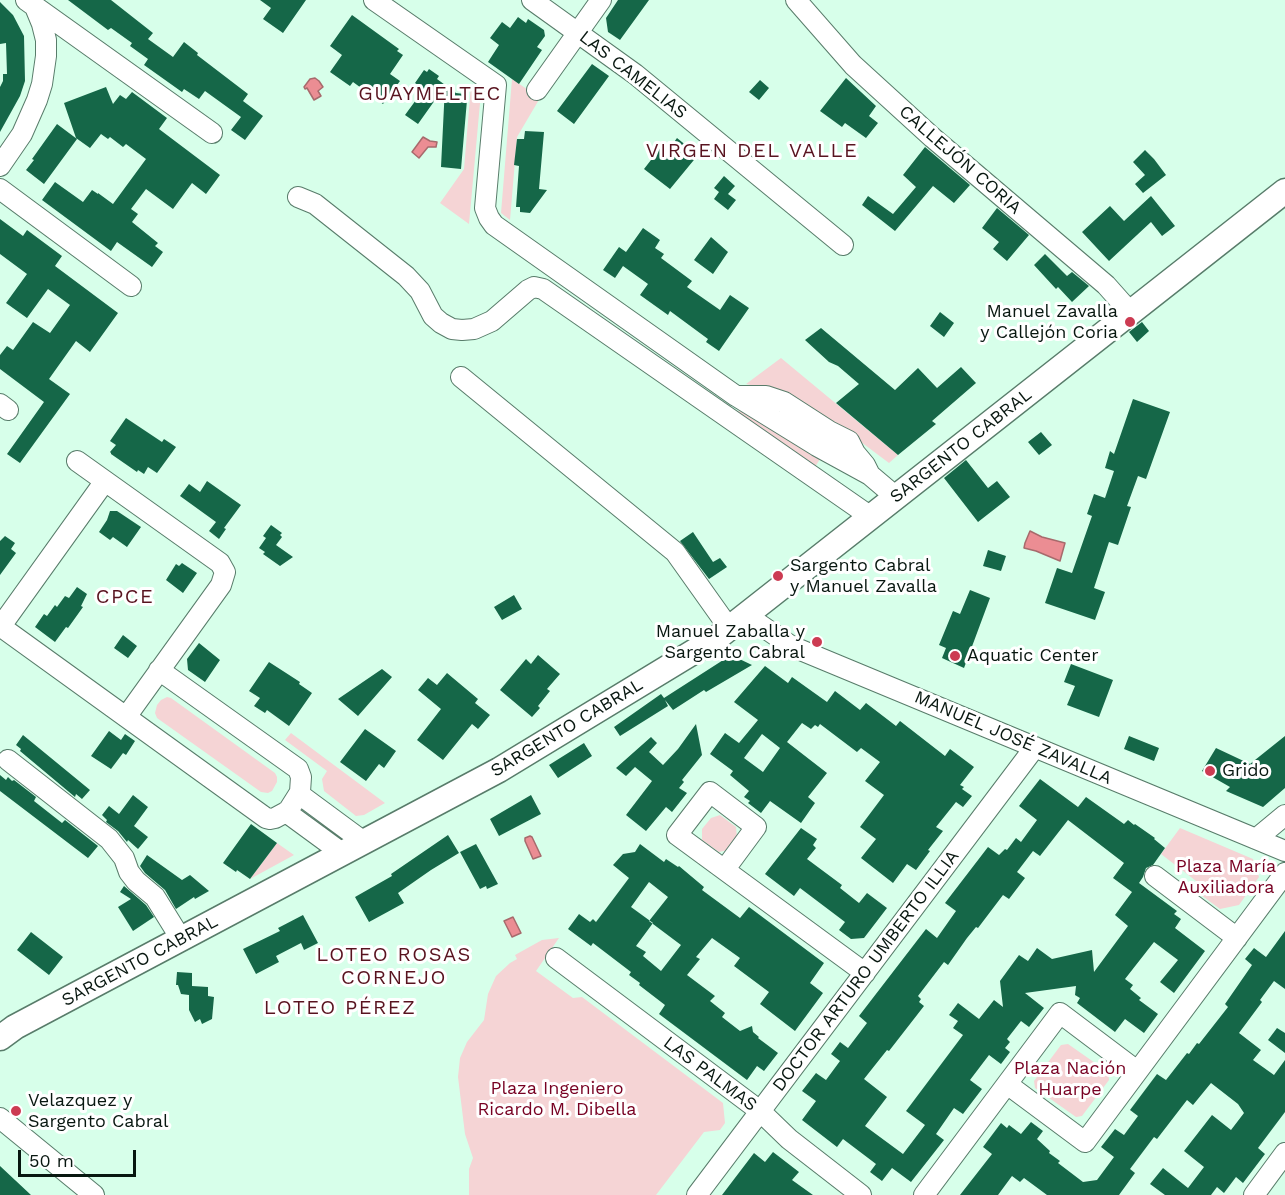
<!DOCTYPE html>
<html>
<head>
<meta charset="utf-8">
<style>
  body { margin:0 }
  #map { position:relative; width:1285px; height:1195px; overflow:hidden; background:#d7ffea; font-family:"Work Sans",sans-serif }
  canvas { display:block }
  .scale { position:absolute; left:18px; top:1150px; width:118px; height:27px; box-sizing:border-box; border:3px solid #081710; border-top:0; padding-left:8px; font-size:18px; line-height:21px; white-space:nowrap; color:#081710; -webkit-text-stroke:4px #fff; paint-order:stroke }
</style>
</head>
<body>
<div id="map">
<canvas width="1285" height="1195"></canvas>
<div class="scale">50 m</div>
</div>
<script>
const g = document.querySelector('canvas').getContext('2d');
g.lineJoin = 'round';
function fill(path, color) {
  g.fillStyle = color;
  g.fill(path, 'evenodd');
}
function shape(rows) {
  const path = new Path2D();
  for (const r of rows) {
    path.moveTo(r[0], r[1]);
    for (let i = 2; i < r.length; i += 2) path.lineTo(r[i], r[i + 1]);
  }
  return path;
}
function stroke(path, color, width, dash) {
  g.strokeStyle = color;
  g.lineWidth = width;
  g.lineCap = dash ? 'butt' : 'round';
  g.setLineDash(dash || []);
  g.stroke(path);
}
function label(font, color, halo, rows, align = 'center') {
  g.font = font + ' "Work Sans",sans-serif';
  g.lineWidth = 6;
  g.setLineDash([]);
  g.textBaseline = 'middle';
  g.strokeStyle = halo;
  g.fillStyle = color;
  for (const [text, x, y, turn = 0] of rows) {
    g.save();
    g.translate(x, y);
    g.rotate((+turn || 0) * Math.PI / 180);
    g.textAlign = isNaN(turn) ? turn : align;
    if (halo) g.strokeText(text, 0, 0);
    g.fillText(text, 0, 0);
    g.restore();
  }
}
fill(shape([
  [512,79,540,98,517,137,510,220,501,213],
  [471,85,481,92,469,224,440,203,464,169],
  [781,358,898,455,889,463,857,439,781,392,746,384],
  [734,410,757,415,828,459,825,463,820,459,815,467],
  [167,697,171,698,275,773,277,777,277,782,272,791,268,793,261,792,157,718,155,713,157,705,161,700],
  [291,733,385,803,364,815,356,816,324,791,322,779,327,771,285,740],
  [720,815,736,827,737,838,728,850,719,852,702,840,702,829,711,818],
  [1180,828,1253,859,1259,877,1239,905,1220,909,1201,895,1200,884,1161,854],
  [277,843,294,855,250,879],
  [559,938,536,971,573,998,582,997,723,1103,725,1123,720,1130,704,1132,656,1195,469,1195,469,1169,473,1158,465,1134,458,1077,460,1058,467,1042,484,1020,488,994,496,976,510,963,517,959,515,955,542,940],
  [1068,1044,1108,1072,1109,1080,1082,1116,1076,1117,1035,1088,1034,1081,1061,1045]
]), '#f5d4d5');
const water = shape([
  [315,78,319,81,323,87,318,91,321,96,314,100,307,88,305,89,304,87,310,79,315,78],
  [423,137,430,141,437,142,436,147,428,147,419,158,412,152,423,137],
  [1030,531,1042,537,1065,543,1060,561,1036,551,1024,548,1025,543,1030,531],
  [530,836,532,837,541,856,533,859,525,841,525,838,530,836],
  [513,917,521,933,512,937,504,921,513,917]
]);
fill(water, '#eb8d93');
stroke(water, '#a76a6c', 1.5);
fill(shape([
  [68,0,111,0,153,33,148,39,173,57,184,42,198,53,197,55,248,94,243,101,263,116,245,140,231,130,241,117,205,91,199,99,184,89,182,92,144,65,148,59,130,46,132,43,111,28,108,30],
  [260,0,306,0,283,33,263,19,271,8],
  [618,0,649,0,620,40,608,32,606,18],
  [0,2,13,15,24,36,25,81,20,96,0,132,0,87,3,81,3,74,7,74,6,43,0,44],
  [352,15,399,49,397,51,403,55,390,74,400,81,383,104,353,82,350,86,330,72,342,55,330,46],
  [518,17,526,23,528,19,544,30,545,36,537,47,542,50,519,84,488,62,499,45,490,38,502,22,510,28],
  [592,64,609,76,574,124,557,111],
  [429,69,439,76,437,79,456,93,464,94,464,100,467,100,461,169,441,167,445,86,418,124,405,115,424,89,415,83,424,70,427,72],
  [846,78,876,106,869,116,878,123,866,138,845,123,842,127,820,111],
  [760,80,769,88,759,100,749,92],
  [106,87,113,104,120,95,126,99,132,92,167,118,159,129,220,175,206,194,192,183,173,209,146,189,131,209,138,214,132,222,158,243,155,246,163,252,152,267,117,242,111,251,42,200,55,182,83,202,92,190,98,194,98,193,113,204,146,159,126,144,123,147,110,137,108,139,101,134,90,148,76,138,64,103],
  [57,124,77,139,44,184,26,170,34,160,32,159],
  [525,131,544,132,539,189,547,190,530,213,520,212,520,207,516,207,519,166,514,165,517,139,524,139],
  [677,138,698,155,670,189,644,169,661,147,667,152],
  [925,147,970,185,954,203,933,186,895,231,862,205,868,196,893,214,916,187,903,175],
  [1145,150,1154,159,1166,175,1143,193,1135,184,1145,175,1133,162],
  [724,176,735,186,728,194,736,200,728,210,714,199,719,192,714,188],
  [1151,196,1175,226,1162,236,1151,222,1109,261,1082,232,1110,206,1124,221],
  [997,208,1029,235,1007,261,993,249,999,242,982,228],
  [0,219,23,236,27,230,62,256,55,266,118,313,90,352,76,341,49,379,70,394,20,463,7,454,44,402,0,369,0,355,7,346,13,350,33,322,50,333,70,305,48,289,27,318,6,303,27,274,0,254],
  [643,228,660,240,655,248,664,254,661,258,692,281,687,287,720,310,730,295,749,308,719,351,706,342,708,339,670,311,668,315,640,295,648,284,623,266,615,278,603,270,619,247,626,252],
  [711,237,728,252,713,274,694,260],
  [1045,254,1067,276,1072,272,1089,286,1072,302,1058,287,1056,289,1034,265],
  [940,312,954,323,944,337,930,326],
  [1142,322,1149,331,1137,342,1129,332],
  [821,328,895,390,918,368,937,388,961,367,976,383,932,421,936,424,898,455,836,403,859,384,838,366,829,362,805,340],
  [1133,399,1170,412,1146,479,1138,476,1127,506,1131,507,1118,545,1109,542,1094,588,1105,592,1095,620,1045,603,1057,568,1072,573,1092,516,1087,514,1094,494,1105,498,1114,471,1105,468,1110,451,1114,454],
  [126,418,162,442,164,439,176,447,157,473,148,467,144,474,138,470,137,472,111,454,111,453,110,452,116,445,110,441],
  [1041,432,1052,445,1039,455,1028,442],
  [966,460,988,488,997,481,1010,497,978,522,944,478],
  [207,481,241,505,224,528,226,529,219,539,209,531,216,522,180,496,189,484,200,492],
  [110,511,117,511,141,527,127,547,113,537,110,540,99,532,107,520],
  [271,525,282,533,280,535,282,537,276,545,293,557,280,566,263,554,265,552,259,548,266,538,263,536],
  [693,532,713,562,720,558,727,567,709,579,680,541],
  [5,536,15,543,11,549,16,553,0,575,0,541],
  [988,550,1006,556,1001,571,983,566],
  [182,563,197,573,183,593,166,580,176,564,179,566],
  [77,587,87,594,81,606,83,607,68,628,66,627,55,642,35,627,44,614,47,616,55,605,57,607,65,596,69,598],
  [970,590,990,598,964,668,942,658,946,648,939,645,953,611,960,614],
  [514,595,522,609,502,620,494,607],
  [123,635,137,646,128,658,114,648],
  [199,643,220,660,205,682,188,670,187,659],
  [538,655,560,674,547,689,550,691,538,706,540,708,532,717,500,690,526,659,531,664],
  [731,655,752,665,706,692,704,690,673,710,665,700,668,706,620,736,614,727,661,694,664,698],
  [269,662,300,682,299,684,312,693,289,726,267,710,265,713,254,706,260,698,249,691],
  [1071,664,1113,680,1099,717,1067,705,1075,686,1064,682],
  [765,666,788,683,792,677,827,702,835,691,860,710,866,703,896,726,900,721,945,756,950,749,974,767,960,785,964,787,962,789,972,796,963,807,956,802,936,827,943,831,928,850,930,851,916,870,907,864,893,883,861,858,876,839,860,827,884,795,865,781,880,762,861,748,857,752,820,724,818,727,815,725,811,729,802,723,787,742,827,773,808,797,815,803,801,823,770,801,761,813,748,803,750,801,744,797,749,791,730,775,733,771,710,754,725,733,739,743,758,720,734,702],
  [762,734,780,748,763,772,744,758],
  [382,669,392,677,358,716,338,699],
  [447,673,478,699,475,703,490,715,478,729,472,724,443,760,417,740,441,709,418,690,428,678,437,685],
  [696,724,702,755,682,780,684,782,679,788,687,793,672,812,666,807,646,831,626,815,652,781,635,767,626,776,616,768,651,737,657,743,649,752,663,765,678,749],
  [365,729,396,751,384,768,379,764,366,781,340,762],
  [109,731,121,740,125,734,135,741,126,755,123,753,111,769,91,756],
  [23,735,90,790,82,799,76,794,75,797,20,751,21,749,16,745],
  [1129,736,1159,748,1154,761,1124,749],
  [1285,736,1285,788,1263,807,1226,791,1230,787,1202,771,1216,748,1250,764],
  [584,743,592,756,558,778,549,765],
  [0,775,6,780,8,777,12,781,14,780,36,797,34,801,62,823,65,820,98,846,88,858,0,791],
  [1040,779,1078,807,1086,797,1124,824,1128,820,1134,825,1135,824,1155,838,1154,839,1165,848,1153,865,1146,868,1143,877,1139,883,1177,911,1174,914,1181,919,1175,928,1205,951,1174,993,1160,982,1178,960,1154,942,1125,979,1133,985,1130,989,1141,998,1139,1000,1158,1014,1144,1033,1125,1019,1115,1032,1077,1003,1080,998,1075,995,1076,986,1025,993,1044,1008,1029,1027,1021,1021,1007,1039,1010,1042,1005,1048,1010,1052,1001,1064,989,1055,970,1080,982,1089,963,1114,954,1108,936,1134,944,1140,911,1182,892,1168,882,1181,870,1172,876,1164,843,1139,837,1147,802,1120,816,1101,802,1091,816,1073,826,1080,840,1061,831,1054,840,1042,848,1048,867,1023,859,1016,926,929,937,938,956,911,945,903,988,847,999,855,1005,849,1007,850,1016,838,1021,842,1037,820,1019,806],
  [1068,820,1124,863,1113,878,1132,892,1115,915,1128,926,1094,972,1092,950,1052,959,1037,948,1028,961,1019,955,1000,981,1003,1007,994,1000,979,1019,958,1003,949,1015,958,1021,953,1028,963,1035,906,1111,925,1125,903,1154,865,1126,887,1097,864,1079,887,1050,889,1051,924,1006,919,1002,921,999,918,996,944,962,948,965,967,938,976,927,978,928,1003,895,1009,899,1025,878,1017,872,1033,851,1040,856],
  [133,795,148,807,134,826,148,837,138,849,128,840,127,842,118,831,106,822,107,820,102,815,109,806,119,814],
  [531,795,541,814,499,836,490,819],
  [251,824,277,843,250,879,237,870,236,872,223,863],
  [801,828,817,839,813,845,816,848,807,859,842,885,840,888,859,903,867,893,887,908,864,938,851,939,839,930,845,922,800,888,794,896,765,874],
  [448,835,459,853,431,870,398,893,404,903,369,922,355,897,392,876,391,874],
  [476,844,498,884,487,889,486,886,480,889,460,852],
  [640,844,664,862,666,859,678,867,679,866,704,887,702,890,740,918,749,907,824,963,810,983,823,993,795,1031,760,1004,769,992,734,966,740,958,712,938,696,957,700,959,687,975,715,996,710,1001,725,1013,722,1017,740,1031,752,1026,753,1032,759,1037,758,1038,778,1053,764,1071,757,1066,747,1080,659,1014,665,1005,639,985,640,983,629,975,631,972,593,943,591,946,568,929,579,914,590,922,593,919,596,922,629,878,613,865,623,854,635,852],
  [649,882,668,897,649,921,681,945,661,971,643,956,646,952,636,946,653,923,631,907],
  [147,855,182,880,190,875,209,891,195,899,194,897,176,909,165,890,145,873,140,866],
  [124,886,146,905,154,917,133,931,118,907,131,899,120,892],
  [303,915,318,943,304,950,301,943,276,956,279,962,256,974,243,949,280,931,278,928],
  [1285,931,1285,989,1274,981,1260,1000,1262,1002,1239,1033,1261,1050,1253,1060,1274,1075,1285,1060,1285,1112,1258,1148,1265,1154,1243,1183,1236,1177,1224,1193,1217,1187,1211,1195,1165,1195,1150,1184,1163,1168,1188,1188,1204,1167,1184,1151,1212,1115,1231,1130,1244,1113,1238,1104,1211,1083,1193,1105,1187,1100,1157,1139,1154,1137,1130,1169,1135,1173,1119,1195,1047,1195,1024,1178,1020,1182,1012,1176,998,1195,960,1195,992,1154,983,1147,1001,1123,1007,1128,1009,1125,1021,1134,1031,1122,1043,1131,1037,1139,1050,1151,1049,1153,1060,1161,1058,1163,1083,1182,1097,1180,1114,1157,1101,1147,1115,1129,1124,1135,1138,1116,1130,1110,1157,1074,1166,1080,1187,1053,1189,1054,1197,1043,1199,1044,1228,1007,1225,1004,1252,965,1245,959,1254,948,1266,957],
  [31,932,63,957,49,975,17,950],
  [177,972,192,973,192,986,208,987,208,996,214,997,212,1019,202,1024,200,1019,195,1022,189,1010,189,995,181,994,178,985,176,985],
  [1277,1028,1285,1033,1285,1053,1268,1040],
  [773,1152,799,1172,792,1180,813,1195,722,1195,754,1153,765,1162],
  [0,1166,31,1195,0,1195]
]), '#156748');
const minor = shape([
  [26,0,212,133],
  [374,0,496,85,485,208,489,218,494,225,736,396,817,446,870,475,896,497],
  [532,0,635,74,843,245],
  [796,0,853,65,933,138,1106,285,1130,312],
  [537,90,601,0],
  [0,166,22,134,37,100,42,84,46,56,46,40,42,24,35,7],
  [0,189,131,286],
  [298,197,315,204,406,276,420,291,433,316,441,323,452,329,462,330,474,329,492,321,528,290,534,287,543,289,871,517],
  [461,377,675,552,729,628],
  [736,396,766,396,784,402,829,431,849,441,855,453,865,465,869,473],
  [0,404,8,410],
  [77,461,220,563,225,572,221,585,126,717],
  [746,615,791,646,1285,851],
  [0,626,266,818,270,819,275,818,288,811,300,792,301,777,298,769,159,670],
  [1,626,105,481],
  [8,760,109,839,124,858,129,872,136,881,155,897,181,939],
  [299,794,364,842],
  [286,812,342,853],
  [1256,839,1285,815],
  [725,869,756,827,710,792,677,835,865,973],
  [1155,876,1237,938],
  [556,958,760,1111,789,1139,861,1195],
  [1007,1084,1085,1142,1285,873],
  [0,1118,94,1195],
  [697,1195,1035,747],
  [924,1195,1060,1013,1137,1071],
  [1254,1195,1285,1153]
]);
const major = shape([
  [0,1038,15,1027,499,770,718,637,1285,191]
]);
stroke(minor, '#587c6a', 22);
stroke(major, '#587c6a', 27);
stroke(minor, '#fff', 20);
stroke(major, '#fff', 24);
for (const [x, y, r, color] of [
  [1130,322,6,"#cc3b52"],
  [778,576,6,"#cc3b52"],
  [817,642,6,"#cc3b52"],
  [955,656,6,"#cc3b52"],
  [1210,771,6,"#cc3b52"],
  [16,1111,6,"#cc3b52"]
]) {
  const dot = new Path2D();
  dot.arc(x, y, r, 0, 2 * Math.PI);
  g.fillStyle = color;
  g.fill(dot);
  stroke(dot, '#fff', 2);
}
label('18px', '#081710', '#fff', [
  ["LAS CAMELIAS",633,75,38],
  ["CALLEJÓN CORIA",960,160,41],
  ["SARGENTO CABRAL",961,446,-38],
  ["SARGENTO CABRAL",567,728,-31],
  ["MANUEL JOSÉ ZAVALLA",1013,738,23],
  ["SARGENTO CABRAL",140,961,-28],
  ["DOCTOR ARTURO UMBERTO ILLIA",866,971,-53],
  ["LAS PALMAS",710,1074,37]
]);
label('18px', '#081710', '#fff', [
  ["Manuel Zavalla",1118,312,"right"],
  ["y Callejón Coria",1118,333,"right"],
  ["Sargento Cabral",790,566],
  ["y Manuel Zavalla",790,587],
  ["Manuel Zaballa y",805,632,"right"],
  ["Sargento Cabral",805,653,"right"],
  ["Aquatic Center",967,656],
  ["Grido",1222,771],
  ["Velazquez y",28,1101],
  ["Sargento Cabral",28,1122]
], 'left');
label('18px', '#702', '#fff', [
  ["Plaza María",1226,867],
  ["Auxiliadora",1226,888],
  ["Plaza Nación",1070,1069],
  ["Huarpe",1070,1090],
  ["Plaza Ingeniero",557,1089],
  ["Ricardo M. Dibella",557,1110]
]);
g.letterSpacing = '1.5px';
label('20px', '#58131f', '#fff', [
  ["GUAYMELTEC",430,94],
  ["VIRGEN DEL VALLE",752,151],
  ["CPCE",125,597],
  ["LOTEO ROSAS",394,955],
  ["CORNEJO",394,978],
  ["LOTEO PÉREZ",340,1008]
]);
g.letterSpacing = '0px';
</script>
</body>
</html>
